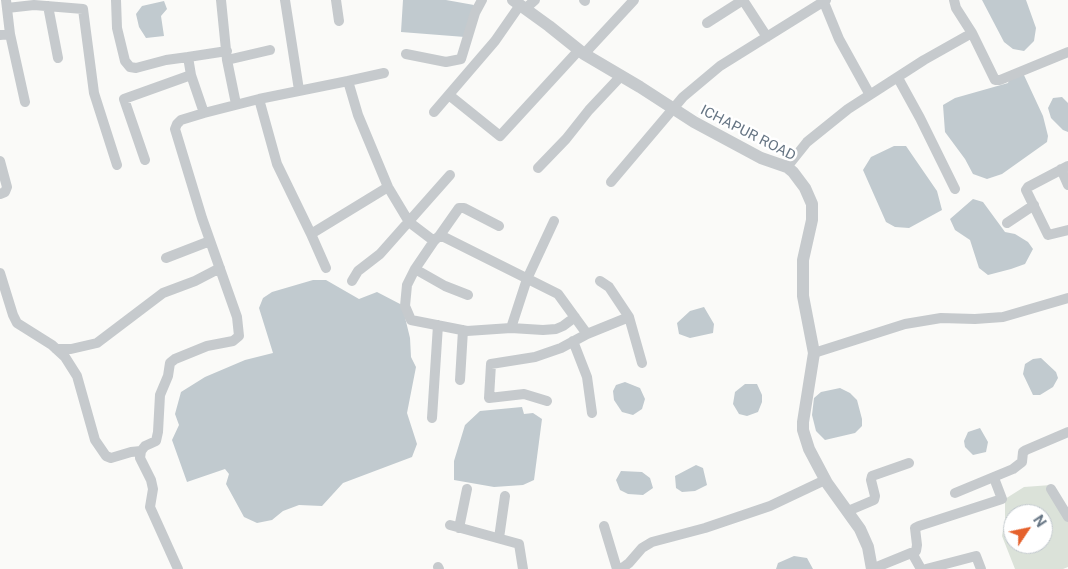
<!DOCTYPE html>
<html>
<head>
<meta charset="utf-8">
<style>
  body { margin:0 }
  #map { position:relative; width:1068px; height:569px; overflow:hidden; background:#fafaf8; font-family:"Public Sans",sans-serif }
  canvas { display:block }
  .north { position:absolute; left:1003px; top:504px; width:50px; height:50px; box-sizing:border-box; background:#fff; border:1px solid #c1c7cd; border-radius:50%; rotate:56deg; font-size:14px; font-weight:700; line-height:20px; text-align:center; color:#657483 }
  .north::after { content:''; display:block; margin:auto; width:18px; height:22px; background:#e5612c; clip-path:polygon(50% 0,100% 100%,50% 72%,0 100%) }
</style>
</head>
<body>
<div id="map">
<canvas width="1068" height="569"></canvas>
<div class="north">N</div>
</div>
<script>
const g = document.querySelector('canvas').getContext('2d');
g.lineJoin = 'round';
function fill(path, color) {
  g.fillStyle = color;
  g.fill(path, 'evenodd');
}
function shape(rows) {
  const path = new Path2D();
  for (const r of rows) {
    path.moveTo(r[0], r[1]);
    for (let i = 2; i < r.length; i += 2) path.lineTo(r[i], r[i + 1]);
  }
  return path;
}
function stroke(path, color, width, dash) {
  g.strokeStyle = color;
  g.lineWidth = width;
  g.lineCap = dash ? 'butt' : 'round';
  g.setLineDash(dash || []);
  g.stroke(path);
}
function label(font, color, halo, rows, align = 'center') {
  g.font = font + ' "Public Sans",sans-serif';
  g.lineWidth = 5;
  g.setLineDash([]);
  g.textBaseline = 'middle';
  g.strokeStyle = halo;
  g.fillStyle = color;
  for (const [text, x, y, turn = 0] of rows) {
    g.save();
    g.translate(x, y);
    g.rotate((+turn || 0) * Math.PI / 180);
    g.textAlign = isNaN(turn) ? turn : align;
    if (halo) g.strokeText(text, 0, 0);
    g.fillText(text, 0, 0);
    g.restore();
  }
}
fill(shape([
  [1051,485,1068,519,1068,567,1063,569,1015,569,1002,536,1005,519,1005,499,1024,487],
  [1013,514,1043,514,1043,544,1013,544]
]), '#dbe2d9');
fill(shape([
  [403,0,446,0,474,5,465,37,401,32],
  [982,0,1026,0,1036,28,1034,41,1024,51,1013,49,1004,42],
  [164,1,167,9,161,16,164,36,146,38,139,27,136,14,142,6],
  [1023,73,1043,116,1048,136,1047,142,1002,174,987,179,973,174,965,159,945,132,943,105,955,98,1008,83,1010,77],
  [1062,97,1068,103,1068,132,1063,130,1051,118,1048,108,1053,98],
  [894,146,906,146,937,191,942,210,909,228,895,227,886,222,863,170,871,157],
  [973,199,983,202,1005,232,1015,234,1028,242,1033,249,1025,264,1011,269,988,275,979,268,970,240,955,230,950,219],
  [313,280,326,280,359,299,377,292,402,305,410,338,411,357,416,367,407,413,417,444,412,457,343,483,322,506,299,505,283,511,272,520,257,523,244,517,226,484,229,474,225,469,187,482,172,440,179,425,175,414,181,392,205,377,245,360,273,353,259,308,263,298,272,292],
  [704,307,714,324,713,333,690,338,679,334,677,323,690,311],
  [1041,358,1056,372,1058,378,1053,387,1040,395,1033,395,1023,374,1025,364,1033,359],
  [625,382,640,388,645,399,642,409,633,415,622,412,614,400,613,391,616,385],
  [745,384,757,384,762,395,762,402,758,412,747,416,739,414,733,404,735,392],
  [840,388,850,393,857,400,862,419,862,426,855,433,825,440,816,431,812,415,814,398,821,392],
  [522,407,524,414,533,413,542,419,534,480,523,485,494,487,454,480,454,461,465,425,480,411],
  [980,428,988,442,986,452,973,455,965,447,964,441,968,432],
  [696,465,703,468,707,485,695,491,682,492,676,488,675,476],
  [621,471,642,472,650,478,653,488,643,495,628,494,620,490,616,480],
  [794,556,807,558,813,569,776,569,778,563]
]), '#c1cacf');
stroke(shape([
  [6,0,10,34,25,102],
  [116,0,117,28,125,61,130,67,136,68,166,60,188,57],
  [221,0,227,60,236,104],
  [285,0,299,90],
  [336,0,339,21],
  [584,0,585,1],
  [743,0,767,37],
  [823,0,839,39,870,95],
  [954,0,956,8,972,33,995,80,1000,80,1068,52],
  [48,6,58,58],
  [7,8,34,5,83,9,94,93,117,165],
  [526,8,535,0],
  [707,23,743,0],
  [0,35,10,34],
  [406,54,446,62,461,59,475,13,482,0],
  [584,54,634,0],
  [227,60,270,50],
  [191,75,188,57,227,51],
  [898,78,920,118,955,189],
  [348,81,384,73],
  [449,95,500,136,579,50],
  [259,99,277,164,311,234,388,187],
  [434,112,495,41,520,5],
  [204,113,259,99,348,81,358,115,388,187,409,222,434,241,440,235,459,208,464,208,499,226],
  [145,160,124,99,191,75,204,113,181,120,177,124,175,129,202,218,237,317,239,336,233,341,207,346,175,359,170,363,168,376,160,395,158,432,156,441,145,446,141,451,140,458,151,480,153,489,150,507,178,569],
  [0,161,7,187,5,192,0,194],
  [1068,166,1028,187,1026,190,1048,235,1068,230],
  [787,167,807,142,848,109,924,60,972,33],
  [538,168,566,139,589,110,621,76],
  [1061,169,1068,185],
  [611,182,683,97,720,66,826,0],
  [1007,223,1034,205],
  [311,234,326,268],
  [440,235,558,294,587,334],
  [434,241,415,269,407,285,405,306,411,320,467,331,511,328,527,279,554,221],
  [166,258,210,241],
  [415,269,445,286,468,295],
  [0,273,13,315,17,323,52,345,65,357,77,376,95,440,106,456,111,458,131,452,141,451],
  [352,281,358,271,380,254,450,175],
  [629,317,642,363],
  [511,328,543,330,556,329,563,326,575,317],
  [573,341,587,377,592,413],
  [56,349,71,349,97,343,163,293,195,281,220,268],
  [814,353,905,324,941,318,975,319,1003,317,1068,298],
  [460,380,463,330],
  [547,401,524,394,489,398,491,364,535,357,561,348,587,334,629,317,609,287,600,281],
  [432,418,438,325],
  [1051,489,1068,517],
  [955,493,1013,469,1022,462,1023,452,1026,450,1068,432],
  [848,511,874,500,875,496,871,480,872,476,909,463],
  [450,525,519,544,523,569],
  [604,526,617,569],
  [459,528,467,489],
  [499,538,505,496],
  [912,553,921,569],
  [438,567,439,569],
  [621,569,629,563,642,548,652,542,705,528,770,506,825,480],
  [872,569,916,551,917,545,915,528,919,526,1002,499,994,478],
  [926,569,976,556,981,569]
]), '#c6cacd', 10);
stroke(shape([
  [513,0,549,26,584,54,640,87,694,122,761,158,787,167,793,172,805,188,812,204,812,220,803,260,803,296,814,353,803,422,803,430,809,449,827,483,860,529,868,547,872,569]
]), '#c6cacd', 12);
label('14px', '#657483', '#fff', [
  ["ICHAPUR ROAD",748,133,27]
]);
</script>
</body>
</html>
